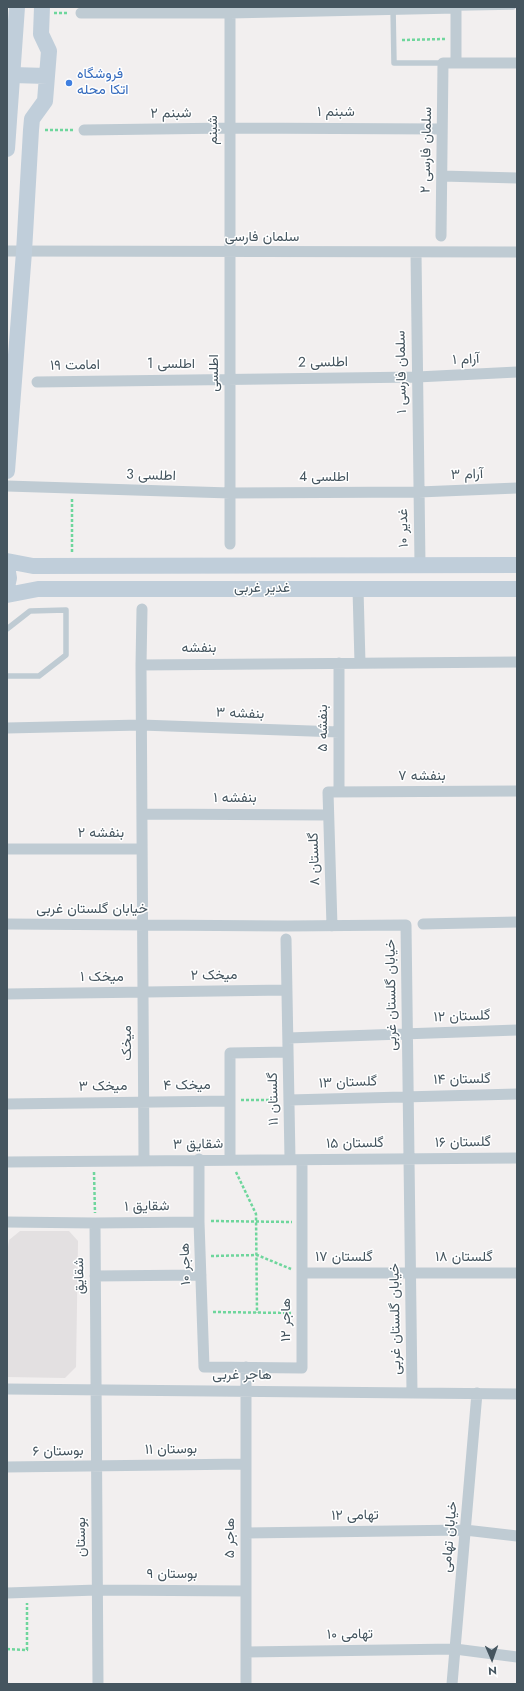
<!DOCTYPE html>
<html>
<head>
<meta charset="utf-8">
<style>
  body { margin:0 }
  #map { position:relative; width:524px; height:1691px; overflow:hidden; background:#f2efef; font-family:Jost,sans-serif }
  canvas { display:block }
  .frame { position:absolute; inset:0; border:8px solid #45555f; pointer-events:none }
  .north { position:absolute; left:472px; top:1639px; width:40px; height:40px; -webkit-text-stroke:3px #fff; paint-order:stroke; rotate:178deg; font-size:11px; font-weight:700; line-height:16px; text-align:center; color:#45555f }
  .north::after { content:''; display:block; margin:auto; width:14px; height:18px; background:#45555f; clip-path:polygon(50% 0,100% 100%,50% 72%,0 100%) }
</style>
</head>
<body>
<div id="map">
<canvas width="524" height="1691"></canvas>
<div class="frame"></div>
<div class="north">N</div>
</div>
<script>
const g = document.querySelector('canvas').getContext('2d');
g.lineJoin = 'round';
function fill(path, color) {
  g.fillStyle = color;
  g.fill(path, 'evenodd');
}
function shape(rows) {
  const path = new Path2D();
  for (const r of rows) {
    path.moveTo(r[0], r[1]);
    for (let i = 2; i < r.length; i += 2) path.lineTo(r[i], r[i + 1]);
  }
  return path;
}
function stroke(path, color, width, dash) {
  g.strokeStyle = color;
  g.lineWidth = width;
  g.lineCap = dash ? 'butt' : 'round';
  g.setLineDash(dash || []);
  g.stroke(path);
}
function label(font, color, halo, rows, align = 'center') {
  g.font = font + ' Jost,Vazirmatn,sans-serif';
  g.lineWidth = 3;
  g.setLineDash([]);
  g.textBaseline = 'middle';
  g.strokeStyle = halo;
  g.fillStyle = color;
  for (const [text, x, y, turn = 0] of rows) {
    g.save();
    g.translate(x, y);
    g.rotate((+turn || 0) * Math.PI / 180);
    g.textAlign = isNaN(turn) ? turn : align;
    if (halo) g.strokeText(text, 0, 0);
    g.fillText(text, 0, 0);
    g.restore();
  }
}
fill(shape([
  [20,1231,69,1231,78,1241,76,1367,65,1378,7,1377,7,1255,9,1240]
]), '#e3e0e1');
stroke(shape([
  [54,13,69,13],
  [402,40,445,39],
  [45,130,74,130],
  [72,499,72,552],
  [241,1100,278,1100],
  [94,1172,95,1213],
  [236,1172,256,1214,257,1313],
  [211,1221,292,1222],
  [211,1256,257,1255,291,1269],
  [213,1312,292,1313],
  [7,1649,27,1650,27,1603]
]), '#6ed69c', 2.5, [3, 2]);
stroke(shape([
  [393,7,394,63,443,63],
  [456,8,513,7],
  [7,629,30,611,66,610,66,655,39,676,7,676]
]), '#bfcbd3', 5.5);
stroke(shape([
  [230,7,230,544],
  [456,7,456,63],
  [81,13,230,13,456,8],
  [84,130,229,128,442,129],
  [442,176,517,178],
  [441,236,443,63,517,63],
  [7,251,517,252],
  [416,253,420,564],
  [37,382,417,377,517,372],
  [7,486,230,493,419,492,517,488],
  [358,589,360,663],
  [142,609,141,665,144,1160],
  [339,663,339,792],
  [141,665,517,662],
  [7,728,141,725,339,732],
  [142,814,328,815],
  [7,849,142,849],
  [7,924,287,926,406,925,412,1392],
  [423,924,517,922],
  [332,926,328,792,517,791],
  [286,939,290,1159],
  [7,994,286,990],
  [288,1038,517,1030],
  [289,1100,517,1094],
  [7,1104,230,1101],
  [199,1159,199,1222,204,1367,302,1368,302,1160],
  [230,1159,230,1053,288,1052],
  [7,1162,517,1158],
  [7,1222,95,1223,199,1222],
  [95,1223,98,1684],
  [302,1273,517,1273],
  [95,1276,201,1275],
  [246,1367,246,1684],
  [7,1389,517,1394],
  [7,1467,245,1464],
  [246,1533,465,1530,517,1536],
  [7,1593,97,1590,246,1591],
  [246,1652,455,1649,517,1657],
  [452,1684,477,1393]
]), '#bfcbd3', 11);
stroke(shape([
  [12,75,47,76],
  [7,149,17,7],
  [7,471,24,252,31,130,32,119,45,101,49,51,41,34,42,7],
  [7,561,33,566,517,565],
  [7,566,9,578,7,587],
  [7,595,38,589,517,589]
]), '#c0ceda', 16);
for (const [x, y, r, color] of [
  [69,83,4,"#3f7fe0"]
]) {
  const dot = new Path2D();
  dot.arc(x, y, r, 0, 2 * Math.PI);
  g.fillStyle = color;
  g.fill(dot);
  stroke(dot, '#fff', 1.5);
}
label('14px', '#366cbe', '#fff', [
  ["فروشگاه",77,75],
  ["اتکا محله",77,91]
], 'left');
label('14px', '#45555f', '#fff', [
  ["شبنم ۱",336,113],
  ["شبنم ۲",171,114,-1],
  ["شبنم",214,130,-90],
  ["سلمان فارسی ۲",427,150,-89],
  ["سلمان فارسی",262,238],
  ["آرام ۱",466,360,-3],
  ["اطلسی 2",323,363,-1],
  ["اطلسی 1",171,365],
  ["امامت ۱۹",75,366,-1],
  ["سلمان فارسی ۱",402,372,-91],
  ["اطلسی",215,373,-90],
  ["آرام ۳",467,475,-2],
  ["اطلسی 3",151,476,2],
  ["اطلسی 4",324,478],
  ["غدیر ۱۰",404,528,-91],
  ["غدیر غربی",262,589],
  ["بنفشه",199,649],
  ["بنفشه ۳",240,714,2],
  ["بنفشه ۵",324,728,-90],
  ["بنفشه ۷",422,777],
  ["بنفشه ۱",235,799],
  ["بنفشه ۲",101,834],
  ["گلستان ۸",315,859,-92],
  ["خیابان گلستان غربی",92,910],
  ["میخک ۲",214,976,-1],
  ["میخک ۱",102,978],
  ["خیابان گلستان غربی",392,995,-91],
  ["گلستان ۱۲",462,1017,-2],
  ["میخک",128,1043,-90],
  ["گلستان ۱۴",462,1080,-1],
  ["گلستان ۱۳",348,1083,-2],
  ["میخک ۴",187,1086,-1],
  ["میخک ۳",103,1087,-1],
  ["گلستان ۱۱",274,1099,-91],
  ["گلستان ۱۶",463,1143,-1],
  ["گلستان ۱۵",355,1144,-1],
  ["شقایق ۳",198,1145,-1],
  ["شقایق ۱",147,1207,-1],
  ["گلستان ۱۷",344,1258],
  ["گلستان ۱۸",464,1258],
  ["هاجر ۱۰",186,1264,-92],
  ["شقایق",80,1276,-91],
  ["خیابان گلستان غربی",396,1319,-91],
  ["هاجر ۱۲",287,1320,-90],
  ["هاجر غربی",242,1376],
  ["بوستان ۱۱",171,1450,-1],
  ["بوستان ۶",58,1452,-1],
  ["تهامی ۱۲",355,1516,-1],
  ["بوستان",82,1537,-90],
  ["خیابان تهامی",450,1537,-85],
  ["هاجر ۵",231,1538,-90],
  ["بوستان ۹",172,1575],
  ["تهامی ۱۰",350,1635,-1]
]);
</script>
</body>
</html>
